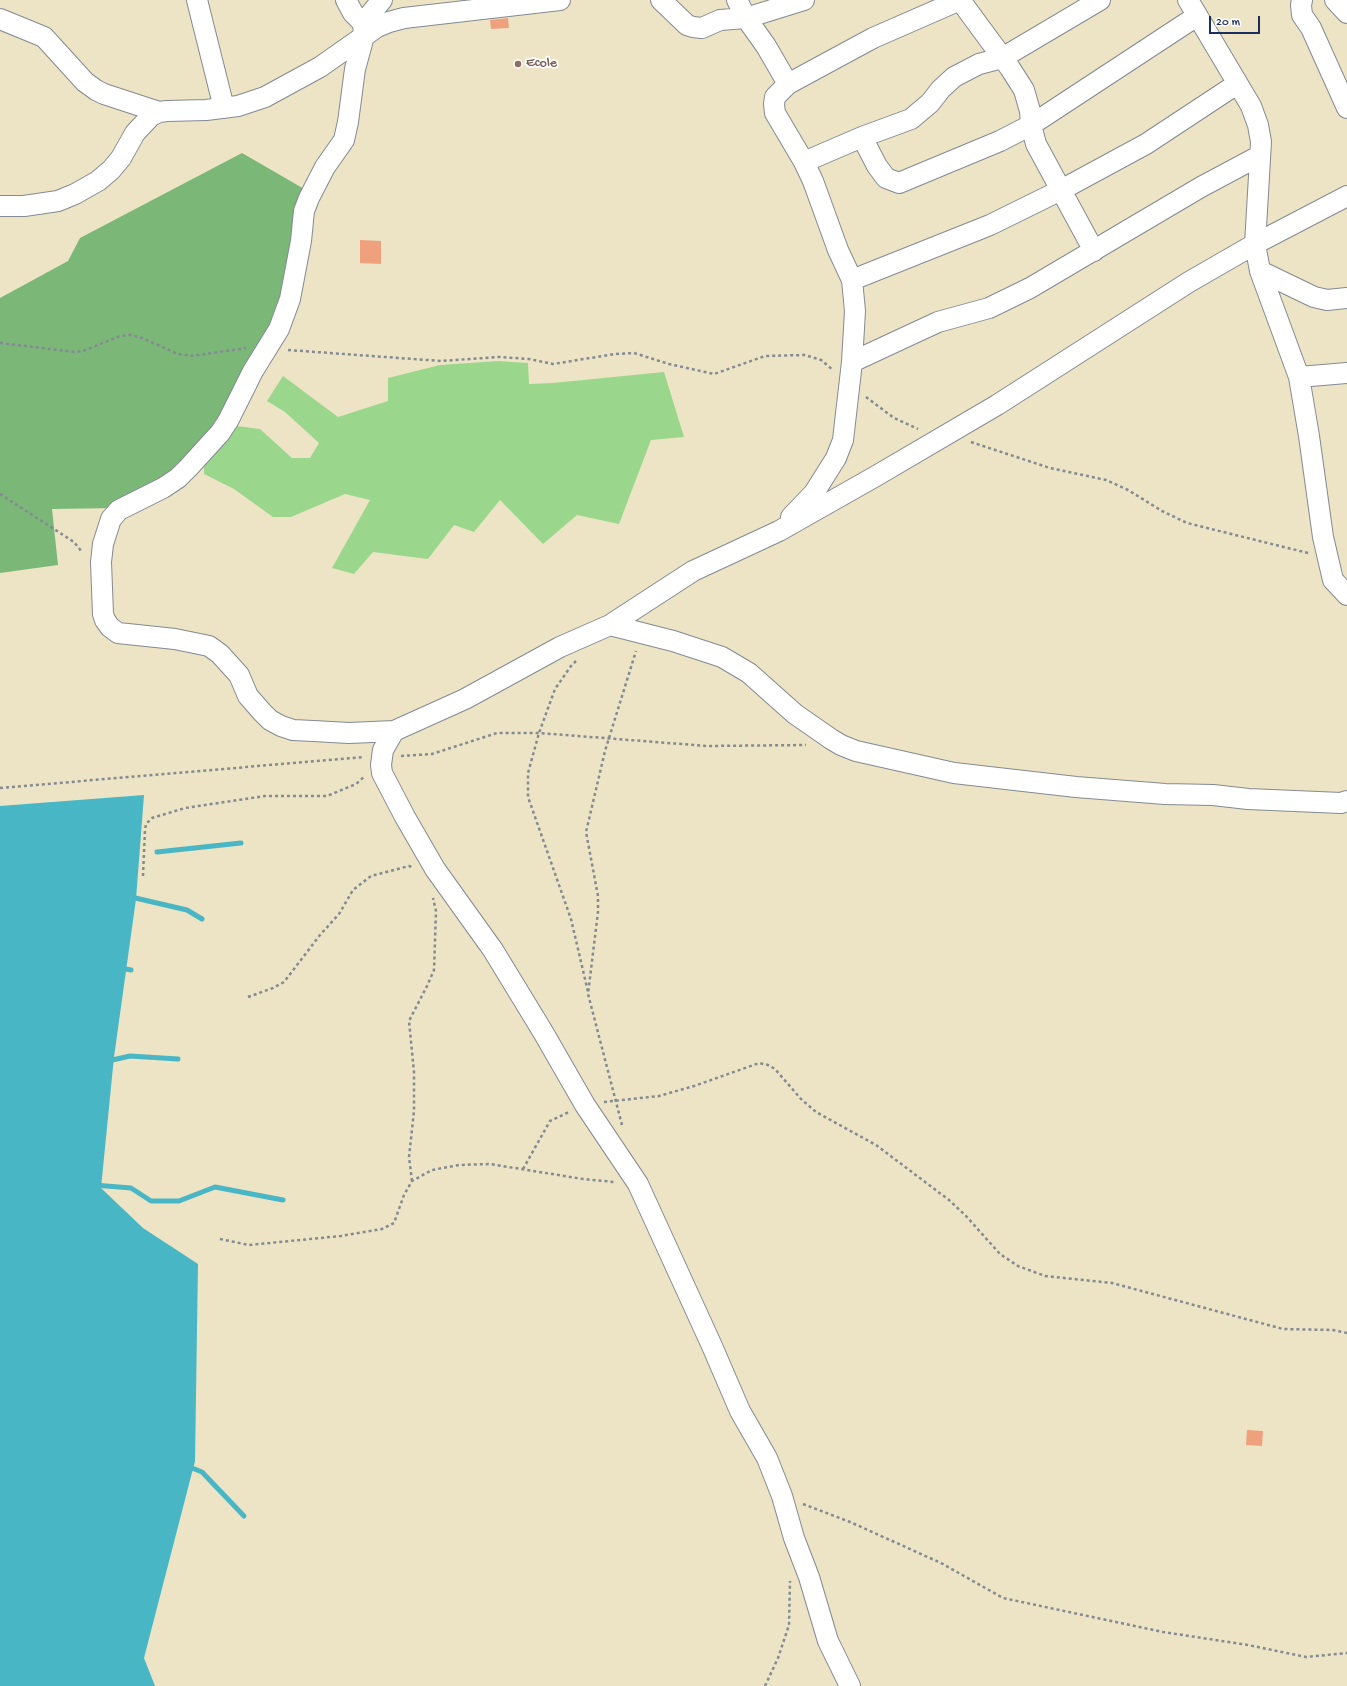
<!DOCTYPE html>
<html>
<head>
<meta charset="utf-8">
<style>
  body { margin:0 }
  #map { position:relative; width:1347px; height:1686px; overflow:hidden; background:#ece4c5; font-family:"Gochi Hand",sans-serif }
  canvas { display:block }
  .scale { position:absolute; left:1209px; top:16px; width:51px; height:18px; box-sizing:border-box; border:2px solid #1b2f5e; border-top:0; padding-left:5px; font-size:12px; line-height:14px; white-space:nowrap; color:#1b2f5e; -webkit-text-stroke:3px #fff; paint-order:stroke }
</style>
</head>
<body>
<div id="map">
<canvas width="1347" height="1686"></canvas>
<div class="scale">20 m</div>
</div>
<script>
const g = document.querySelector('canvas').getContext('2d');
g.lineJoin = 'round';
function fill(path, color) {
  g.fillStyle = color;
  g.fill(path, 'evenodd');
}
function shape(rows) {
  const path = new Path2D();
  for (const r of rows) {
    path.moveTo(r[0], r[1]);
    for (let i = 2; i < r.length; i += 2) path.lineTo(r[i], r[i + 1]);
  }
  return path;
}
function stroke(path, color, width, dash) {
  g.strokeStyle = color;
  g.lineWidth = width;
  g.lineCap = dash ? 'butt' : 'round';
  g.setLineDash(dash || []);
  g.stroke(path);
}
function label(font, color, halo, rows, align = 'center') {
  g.font = font + ' "Gochi Hand",sans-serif';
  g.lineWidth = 3.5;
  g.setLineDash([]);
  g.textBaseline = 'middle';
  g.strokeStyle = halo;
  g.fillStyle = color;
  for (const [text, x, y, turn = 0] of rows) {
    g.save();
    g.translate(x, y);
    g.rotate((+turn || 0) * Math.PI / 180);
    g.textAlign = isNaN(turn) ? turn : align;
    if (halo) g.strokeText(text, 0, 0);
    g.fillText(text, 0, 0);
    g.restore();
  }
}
fill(shape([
  [498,361,528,363,529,384,553,383,664,372,684,437,651,440,619,524,577,515,543,544,500,500,474,532,454,525,428,559,373,552,354,574,332,568,370,500,345,494,291,517,273,517,234,489,204,474,204,443,221,424,260,429,292,458,310,458,319,443,285,412,267,401,283,376,338,417,388,401,388,378,440,365]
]), '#9ad78c');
fill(shape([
  [242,153,306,190,287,281,271,335,232,402,188,465,118,508,52,509,58,565,0,573,0,298,68,261,80,238]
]), '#7bb878');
fill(shape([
  [144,795,136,899,114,1057,101,1188,143,1228,198,1264,195,1461,144,1658,155,1686,0,1686,0,806]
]), '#49b6c5');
stroke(shape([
  [157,852,241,843],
  [131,897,187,910,202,919],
  [120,968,131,970],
  [108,1061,130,1056,178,1059],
  [94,1185,131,1188,151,1201,179,1201,215,1187,283,1200],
  [187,1466,202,1472,244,1516]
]), '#49b6c5', 5);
fill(shape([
  [508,18,509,28,491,29,490,20],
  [360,240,381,241,381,264,360,263],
  [1247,1430,1263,1431,1262,1446,1246,1445]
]), '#efa17e');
const street = shape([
  [197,0,224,108],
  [346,0,353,13,363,23],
  [382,0,363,23,364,36,355,69,348,122,344,140,325,167,309,198,304,211,301,241,290,299,279,329,253,371,228,421,220,433,189,467,178,478,163,488,119,510,111,519,103,544,101,562,103,614,105,620,110,627,118,633,175,639,209,646,220,654,239,675,248,696,262,712,270,720,281,726,293,730,313,731,349,733,394,731],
  [661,0,687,25,693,27,702,28,720,20,746,18,804,0],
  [737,0,746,18,766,46,788,84,775,97,774,104,775,113,804,162,813,181,838,250,852,280,855,311,852,362,843,440,836,458,814,493,791,517],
  [960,0,1010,68,1024,90,1030,111,1031,125,1036,144,1094,251],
  [1188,0,1251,106,1258,125,1261,142,1255,244,1260,271,1299,377,1309,436,1323,537,1333,580,1347,595],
  [1302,0,1301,5,1302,15,1311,28,1347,108],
  [1335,0,1347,13],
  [0,19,44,37,85,82,96,90,104,94,159,112],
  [788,84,873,38,960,0],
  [862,137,877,166,886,178,899,183,1000,141,1031,125,1197,16],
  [804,162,862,137,911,119,930,103,941,89,954,77,979,64,1002,58,1100,0],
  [0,206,24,206,58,201,75,194,98,181,111,170,121,158,135,133,151,116,159,112,167,111,206,110,238,106,265,97,320,67,377,27,389,22,404,18,560,0],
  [1260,271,1314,297,1327,300,1347,298],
  [852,280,990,225,1061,190,1146,144,1237,84],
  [852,362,938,322,989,308,1030,288,1201,187,1259,156],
  [1299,377,1347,373],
  [610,625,673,641,722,657,749,673,795,714,831,739,841,745,856,751,954,773,1076,787,1165,794,1213,795,1248,799,1341,803,1347,801],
  [850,1686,828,1641,809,1577,794,1538,782,1496,767,1458,740,1411,712,1346,638,1184,585,1105,543,1032,493,950,435,869,405,817,382,773,381,765,383,750,394,731,465,699,560,647,610,625,693,571,779,531,876,476,997,405,1189,282,1255,244,1347,196]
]);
stroke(street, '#848a92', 22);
stroke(shape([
  [0,343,75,352,83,351,120,336,131,335,142,338,178,354,192,356,246,348],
  [288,350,441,361,499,357,529,359,553,364,615,354,634,353,669,364,714,374,765,356,805,355,821,360,833,370],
  [866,397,894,418,918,429],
  [971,442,1050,468,1106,480,1128,490,1162,511,1187,523,1308,553],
  [0,494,74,542,82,552],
  [576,661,571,666,555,689,539,733,528,773,528,797,571,919,588,992],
  [401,756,432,754,497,733,539,733,707,746,806,745],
  [0,788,364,757],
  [143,876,145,830,146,824,152,818,185,808,265,796,327,796,356,784,365,776],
  [248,997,273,988,284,982,320,935,339,914,353,890,371,876,409,866,414,868],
  [604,1102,659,1096,694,1086,759,1063,768,1065,775,1069,801,1099,816,1112,876,1145,949,1200,966,1216,1000,1254,1018,1266,1045,1276,1112,1283,1283,1329,1333,1330,1347,1333],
  [622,1125,588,994,598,912,598,896,586,832,605,751,636,651],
  [523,1169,550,1121,569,1112],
  [412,1181,409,1157,414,1111,414,1072,409,1021,427,986,434,970,436,911,433,898],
  [220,1239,249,1245,341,1236,382,1229,394,1223,404,1195,412,1181,432,1170,459,1165,490,1164,583,1179,614,1182],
  [803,1504,850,1522,941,1563,1003,1598,1163,1632,1248,1645,1306,1657,1347,1653],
  [765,1686,778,1658,789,1625,790,1581]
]), '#848a92', 2.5, [3, 3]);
stroke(street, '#fff', 20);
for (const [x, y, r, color] of [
  [518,64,4,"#8d6e63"]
]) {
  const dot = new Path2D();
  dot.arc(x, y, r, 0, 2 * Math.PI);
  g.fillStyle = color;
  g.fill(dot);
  stroke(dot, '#fff', 1.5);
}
label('14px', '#785e54', '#fff', [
  ["Ecole",526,64]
], 'left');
</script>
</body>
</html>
